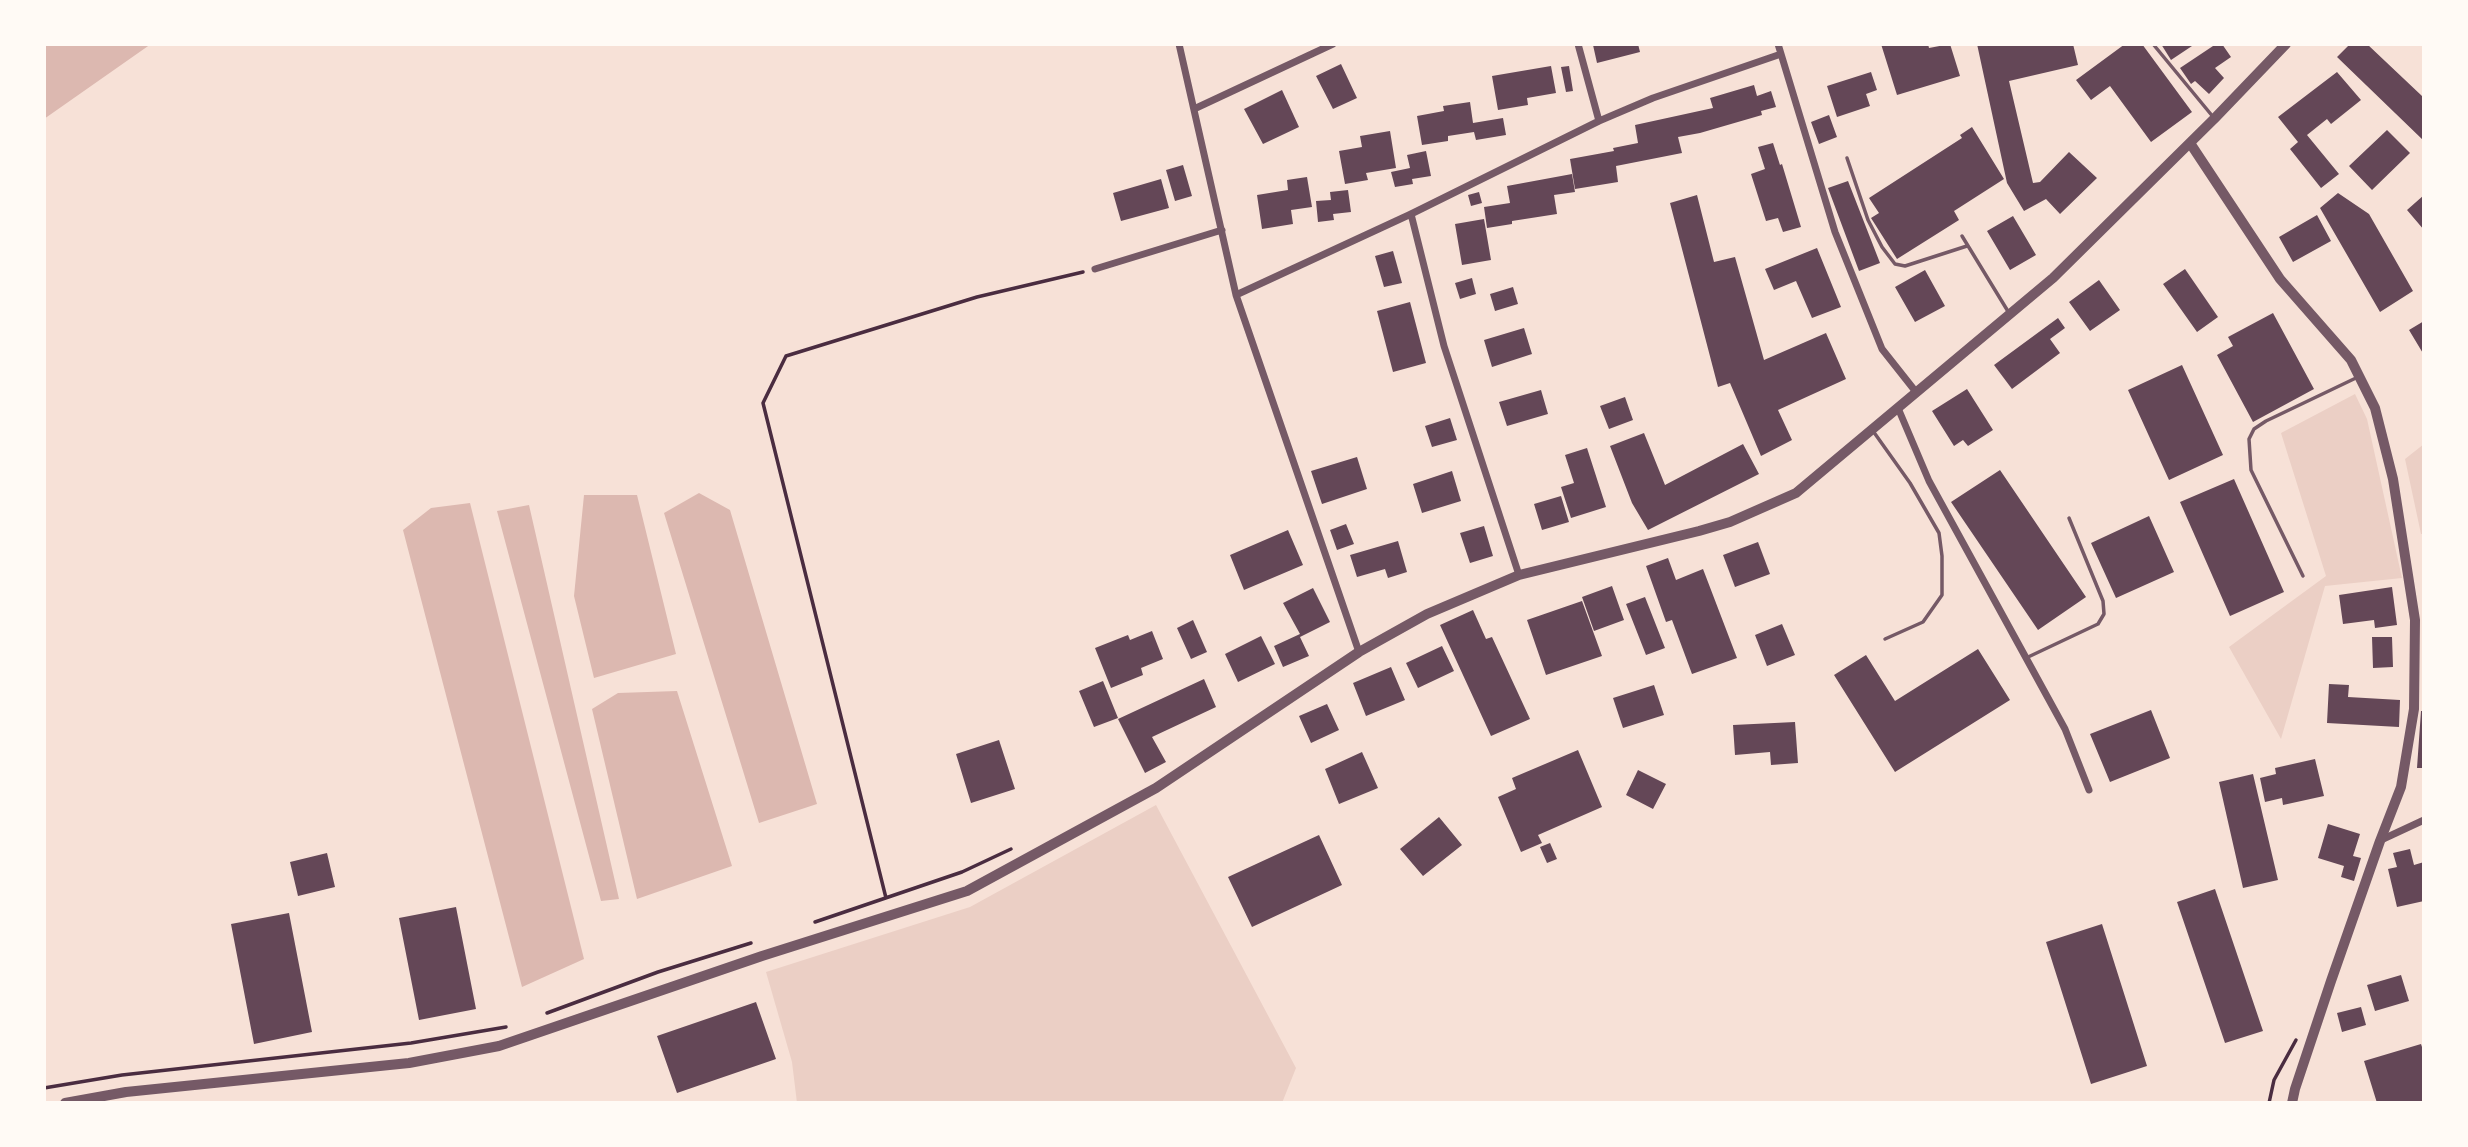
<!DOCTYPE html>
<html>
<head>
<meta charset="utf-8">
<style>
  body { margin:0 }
  #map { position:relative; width:2468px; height:1147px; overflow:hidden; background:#f7e1d7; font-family:Manrope,sans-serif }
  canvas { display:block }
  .frame { position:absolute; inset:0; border:46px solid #fffaf5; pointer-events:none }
</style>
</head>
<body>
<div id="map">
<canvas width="2468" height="1147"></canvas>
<div class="frame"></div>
</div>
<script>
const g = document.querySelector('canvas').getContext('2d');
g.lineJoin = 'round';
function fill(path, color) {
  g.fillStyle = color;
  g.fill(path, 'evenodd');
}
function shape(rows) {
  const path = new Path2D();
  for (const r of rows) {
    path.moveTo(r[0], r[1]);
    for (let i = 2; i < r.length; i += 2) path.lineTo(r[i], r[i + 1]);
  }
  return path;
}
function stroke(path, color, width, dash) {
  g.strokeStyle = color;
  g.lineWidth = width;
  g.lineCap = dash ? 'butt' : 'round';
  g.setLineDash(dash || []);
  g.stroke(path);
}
fill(shape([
  [2355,394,2367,419,2402,578,2325,586,2281,739,2229,647,2326,576,2281,433],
  [2424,444,2424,534,2421,534,2405,459],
  [1156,805,1296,1068,1282,1103,797,1103,792,1062,766,972,970,907]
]), '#ebcfc5');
fill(shape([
  [44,44,151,44,44,119],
  [699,493,730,510,817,804,759,823,664,513],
  [584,495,637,495,676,654,594,678,574,596],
  [470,503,584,959,522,987,403,530,431,508],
  [529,505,619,899,601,901,497,511],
  [677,691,732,866,637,899,592,709,618,693]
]), '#dcb8b0');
fill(shape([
  [1600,44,1638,44,1640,52,1597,63,1593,45],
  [1881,44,1928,44,1929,48,1950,44,1960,76,1897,95],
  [1977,44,2073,44,2078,65,2009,81,2033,183,2040,182,2069,152,2097,178,2060,214,2046,199,2024,211,2007,183],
  [2125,44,2142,44,2192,112,2151,142,2110,86,2091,100,2076,80],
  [2161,44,2195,44,2171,60],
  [2216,44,2222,44,2231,57,2215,68,2224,78,2209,94,2195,81,2191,84,2180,68],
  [2350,44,2367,44,2422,96,2424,93,2424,141,2337,57],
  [1341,64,1357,98,1333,109,1316,76],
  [1551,66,1556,93,1527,98,1528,105,1498,110,1492,76],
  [1569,66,1573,91,1566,92,1561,67],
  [1871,72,1877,90,1866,94,1870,106,1837,117,1827,86],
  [2337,72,2361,100,2331,124,2327,119,2307,135,2339,174,2321,188,2290,149,2298,142,2278,117],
  [1754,85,1757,96,1771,91,1776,107,1761,111,1762,115,1700,133,1678,137,1682,153,1616,166,1618,182,1575,189,1570,159,1614,151,1613,148,1638,143,1635,125,1713,108,1710,98],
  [1282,90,1299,127,1263,144,1244,109],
  [1470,102,1473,123,1503,118,1506,135,1476,140,1474,132,1448,136,1448,141,1422,145,1417,116,1444,111,1443,106],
  [1829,115,1837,137,1819,144,1811,122],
  [1972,127,2004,179,1954,211,1959,220,1897,259,1871,218,1879,213,1869,198,1962,138,1960,135],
  [2387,130,2410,153,2372,190,2349,166],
  [1390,131,1396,168,1366,173,1368,180,1345,184,1339,151,1362,147,1360,136],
  [1773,143,1780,165,1782,164,1801,227,1783,232,1778,218,1766,221,1751,174,1765,169,1758,147],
  [1426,151,1431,176,1412,179,1413,184,1395,187,1391,172,1410,168,1407,155],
  [1183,165,1192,196,1175,201,1166,170],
  [1572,174,1575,192,1554,195,1557,214,1512,221,1512,224,1487,228,1484,207,1510,203,1507,186],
  [1307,177,1312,207,1291,210,1293,224,1262,229,1257,195,1288,190,1287,180],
  [1161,179,1169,208,1121,221,1113,193],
  [1848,181,1880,263,1859,271,1828,188],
  [1348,190,1351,212,1333,214,1334,220,1318,222,1316,201,1331,200,1330,192],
  [1479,192,1482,203,1471,206,1468,195],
  [2338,193,2369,214,2413,291,2380,312,2320,208],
  [1697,195,1714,262,1735,257,1764,360,1826,333,1846,379,1778,410,1792,440,1761,456,1730,383,1718,387,1670,203],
  [2424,195,2424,230,2407,210],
  [2317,215,2331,241,2293,262,2279,237],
  [2013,216,2036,255,2010,270,1987,231],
  [1484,219,1491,260,1462,265,1455,224],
  [1817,248,1841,307,1812,318,1796,281,1774,290,1765,269],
  [1393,251,1402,283,1384,287,1375,256],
  [2185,269,2218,317,2197,332,2163,284],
  [1925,270,1945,306,1915,322,1895,287],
  [1472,278,1476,294,1460,299,1455,283],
  [2099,280,2120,310,2090,331,2069,302],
  [1513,287,1518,304,1495,311,1490,294],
  [1410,302,1426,363,1393,372,1377,311],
  [2273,313,2314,389,2253,422,2217,355,2233,346,2228,337],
  [2058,318,2065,328,2050,339,2060,353,2012,389,1994,365],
  [2424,321,2424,355,2409,330],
  [1524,328,1532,354,1492,367,1484,340],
  [2182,365,2223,455,2169,480,2128,390],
  [1967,389,1993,430,1968,446,1963,440,1954,446,1932,411],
  [1541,390,1548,414,1507,426,1499,402],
  [1625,397,1633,420,1609,429,1600,406],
  [1450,418,1457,440,1432,447,1425,426],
  [1644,433,1665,485,1743,444,1759,474,1648,530,1632,503,1610,446],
  [1587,448,1606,507,1571,518,1561,487,1574,483,1565,455],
  [1357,457,1367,489,1322,504,1311,471],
  [2000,470,2086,597,2038,630,1951,502],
  [1452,471,1461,501,1422,513,1413,484],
  [2234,479,2284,592,2230,616,2180,502],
  [1561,496,1569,522,1542,530,1534,504],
  [2149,516,2174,572,2116,598,2091,543],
  [1346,524,1354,544,1337,550,1330,530],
  [1484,526,1493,556,1470,563,1460,533],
  [1288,530,1303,565,1244,590,1230,555],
  [1398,541,1407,572,1388,578,1385,569,1357,577,1350,555],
  [1758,542,1770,574,1735,587,1723,555],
  [1668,558,1676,580,1703,569,1737,658,1692,674,1672,620,1666,622,1646,566],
  [1612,586,1624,620,1594,631,1582,597],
  [2392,587,2397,625,2375,628,2374,620,2343,624,2339,595],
  [1313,588,1330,622,1300,637,1309,656,1283,667,1274,646,1300,634,1283,603],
  [1645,597,1665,648,1646,655,1626,604],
  [1582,601,1602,656,1546,675,1527,620],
  [1473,610,1486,639,1492,637,1530,719,1491,736,1440,625],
  [1193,620,1207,652,1191,659,1177,628],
  [1782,624,1795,655,1767,666,1755,635],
  [1152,631,1163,659,1141,668,1143,675,1111,688,1095,648,1128,635,1130,640],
  [1261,636,1275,664,1238,682,1225,654],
  [2372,637,2392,637,2393,667,2373,668],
  [1442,646,1454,671,1418,688,1406,663],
  [1978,649,2010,700,1895,772,1834,675,1866,655,1895,701],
  [1391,667,1405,700,1366,716,1353,683],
  [1204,679,1216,707,1152,737,1166,762,1145,773,1118,719],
  [1103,681,1118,718,1094,727,1079,691],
  [2329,684,2349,685,2348,697,2400,700,2399,727,2327,723],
  [1654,685,1664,715,1623,728,1613,698],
  [1327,704,1339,730,1311,743,1299,716],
  [2151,710,2170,758,2110,782,2090,734],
  [2421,711,2424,711,2424,768,2417,768],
  [1795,722,1798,763,1771,765,1770,752,1735,755,1733,725],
  [999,740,1015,789,971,803,956,754],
  [1578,750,1602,807,1538,835,1542,843,1521,852,1498,797,1516,789,1512,778],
  [1362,752,1378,788,1339,804,1325,769],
  [2315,759,2324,796,2283,805,2282,798,2265,802,2260,778,2276,774,2275,768],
  [1638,770,1666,784,1653,809,1626,795],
  [2253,774,2278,880,2243,888,2219,782],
  [1439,817,1462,845,1423,876,1400,849],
  [2328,824,2360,834,2353,856,2361,858,2354,881,2341,877,2344,866,2318,858],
  [1319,835,1342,885,1252,927,1228,877],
  [1550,843,1557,859,1547,863,1540,847],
  [2410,849,2414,865,2424,862,2424,901,2397,907,2388,869,2397,867,2393,853],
  [327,853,335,887,298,896,290,862],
  [2215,889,2263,1031,2225,1043,2177,902],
  [456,907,476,1009,419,1020,399,918],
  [289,913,312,1032,254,1044,231,924],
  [2102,924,2147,1066,2091,1084,2046,942],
  [2401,975,2409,1001,2375,1011,2367,985],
  [756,1002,776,1059,677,1093,657,1036],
  [2361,1007,2366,1025,2342,1032,2337,1013],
  [2421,1044,2424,1053,2424,1103,2377,1103,2364,1061]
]), '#644757');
stroke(shape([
  [886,898,763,403,786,356,977,297,1083,272],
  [815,922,962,872,1011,849],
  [547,1013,658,972,751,943],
  [44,1088,122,1075,411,1043,506,1027],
  [2269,1103,2274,1080,2296,1040]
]), '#4a2c40', 3.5);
stroke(shape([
  [2153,44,2214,118],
  [1847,158,1868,220,1882,247,1895,264,1905,266,1967,246],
  [1962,236,2009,313],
  [1873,431,1910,483,1939,533,1942,556,1942,595,1923,622,1885,639],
  [2303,576,2251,470,2249,439,2254,429,2266,421,2358,377],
  [2026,658,2098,624,2104,614,2103,601,2069,518]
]), '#755966', 3.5);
stroke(shape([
  [1179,44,1236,295,1359,652],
  [1578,44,1599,121],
  [1778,44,1835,232,1882,349,1916,392],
  [1194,109,1333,44],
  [1411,214,1444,346,1519,575],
  [1095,269,1222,230],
  [1236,295,1411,214,1599,121,1653,98,1781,54],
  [1898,408,1929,481,2065,729,2089,790],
  [2381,840,2424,820]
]), '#755966', 7);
stroke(shape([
  [2190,143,2280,279,2351,360,2375,408,2393,479,2415,620,2414,709,2401,787,2380,841,2331,981,2295,1089,2292,1103],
  [65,1103,126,1092,409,1063,499,1046,762,956,967,891,1156,788,1359,652,1427,614,1519,575,1699,531,1730,522,1796,493,2053,278,2214,119,2286,44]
]), '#755966', 10);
</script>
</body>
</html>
